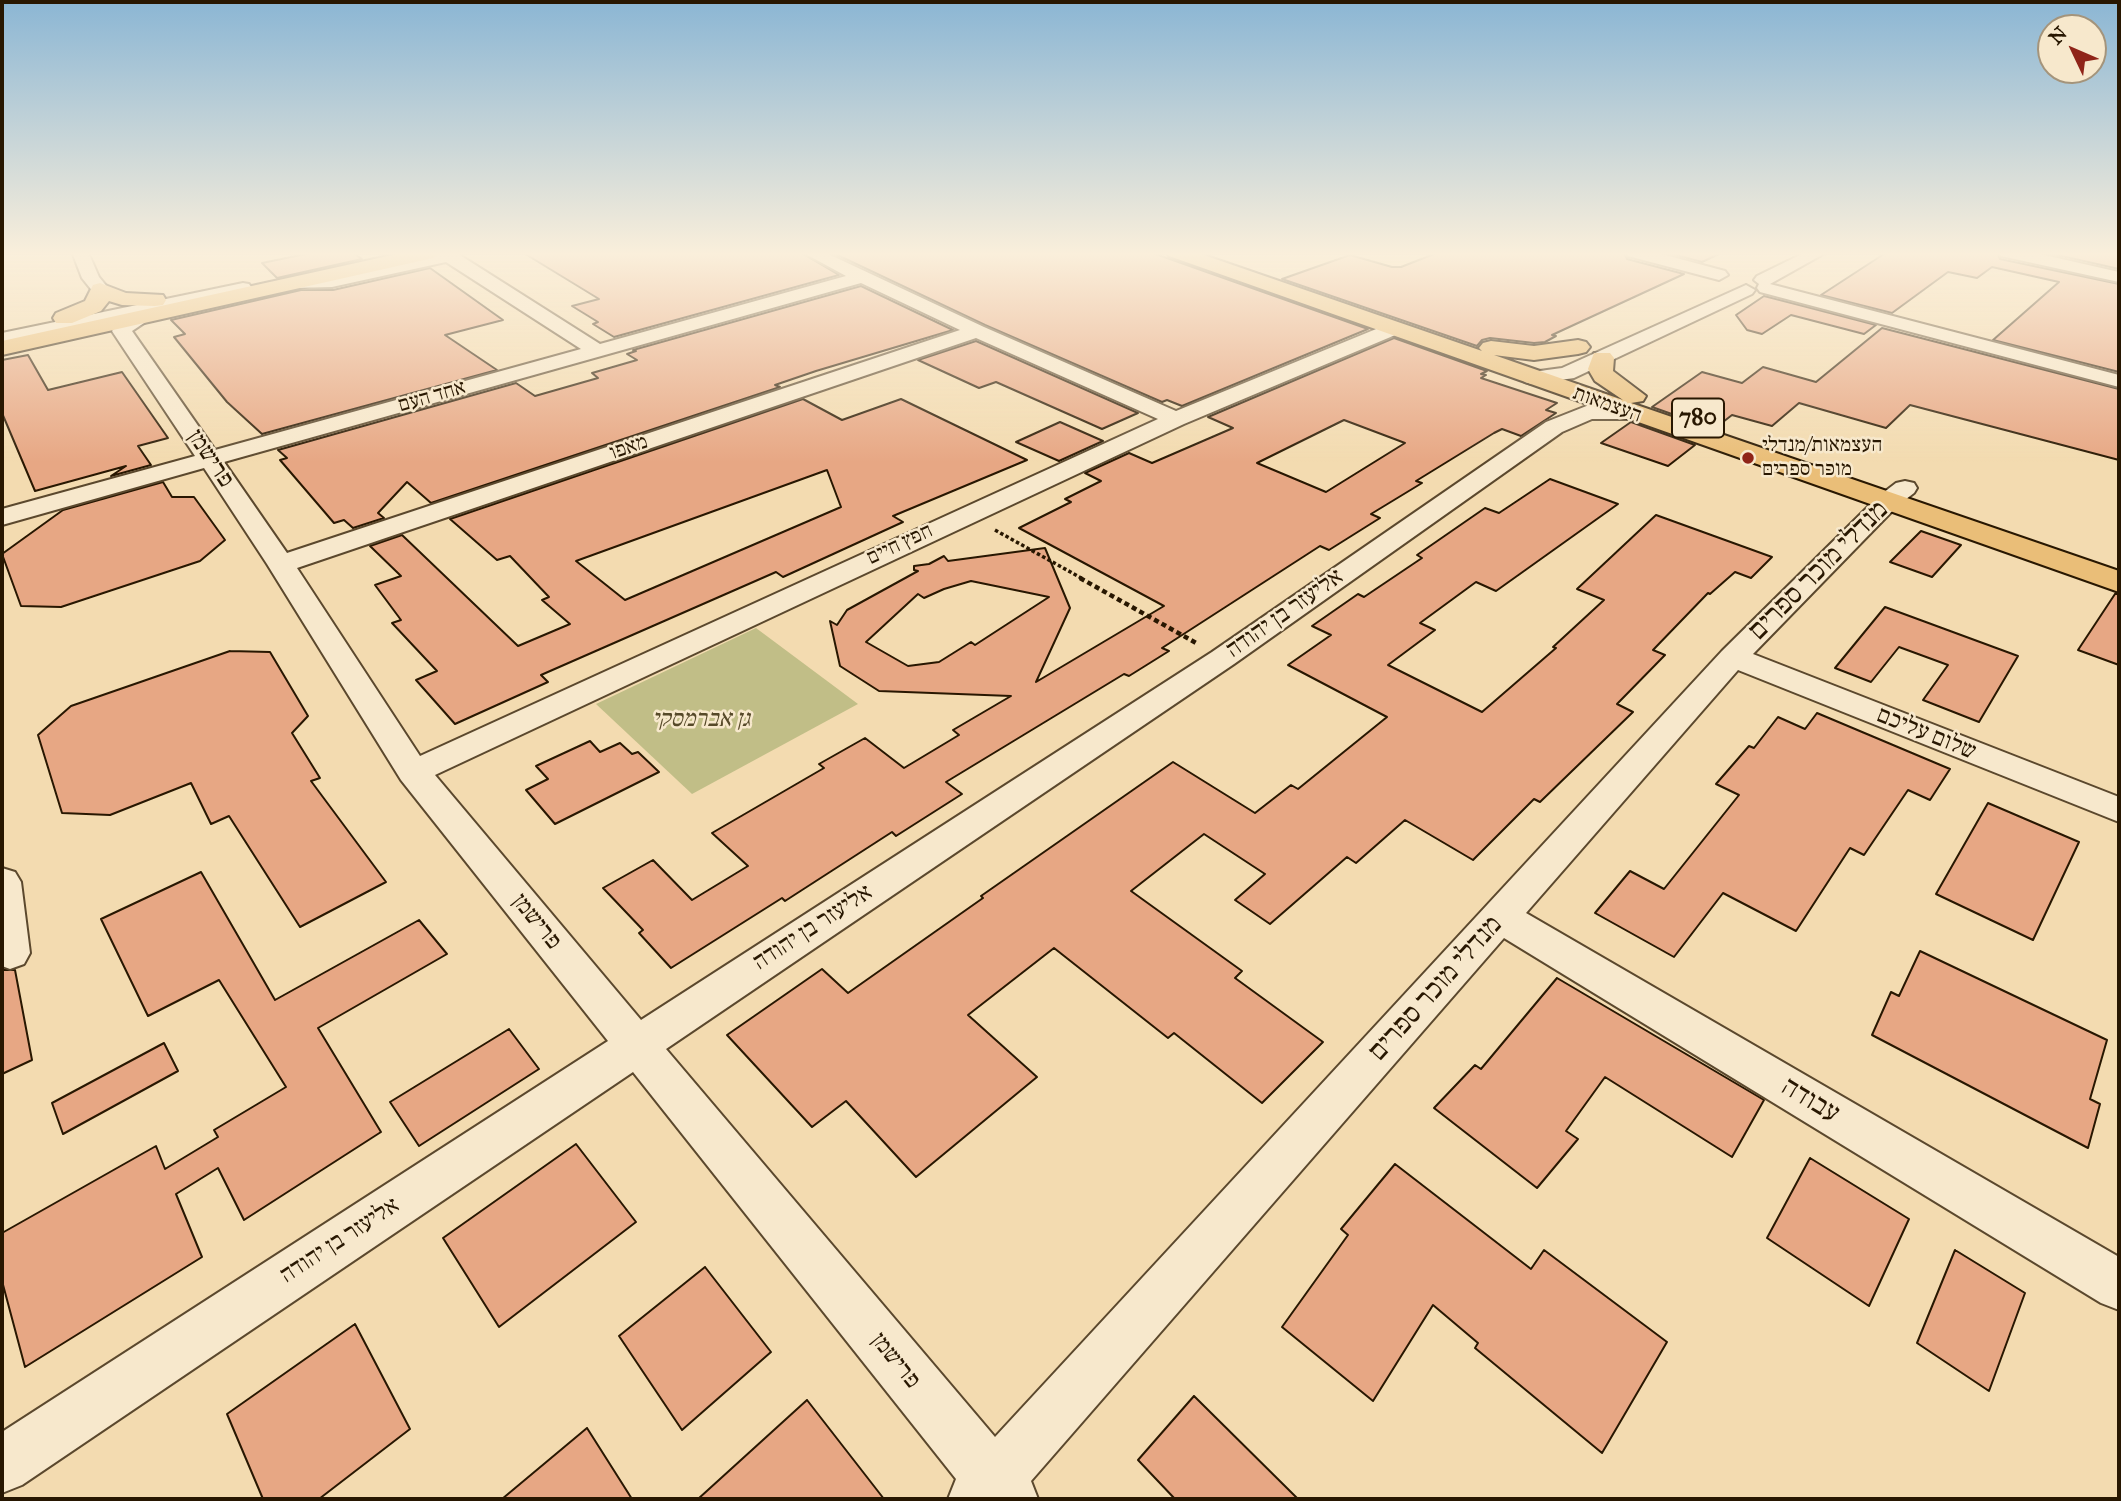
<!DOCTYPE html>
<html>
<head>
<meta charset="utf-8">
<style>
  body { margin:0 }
  #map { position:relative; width:2121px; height:1501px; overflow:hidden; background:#f3dbb0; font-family:"IM FELL Great Primer",serif }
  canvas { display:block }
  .frame { position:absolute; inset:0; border:4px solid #281701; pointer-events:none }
  .north { position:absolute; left:2037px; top:14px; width:70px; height:70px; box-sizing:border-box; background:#f7e8cc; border:2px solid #a4947b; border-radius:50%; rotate:314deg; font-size:19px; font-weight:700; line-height:28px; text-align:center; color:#281701 }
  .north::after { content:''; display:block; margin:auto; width:24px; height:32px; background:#8f2418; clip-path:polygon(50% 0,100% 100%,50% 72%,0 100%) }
</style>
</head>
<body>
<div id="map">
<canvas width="2121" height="1501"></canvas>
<div class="frame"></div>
<div class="north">N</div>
</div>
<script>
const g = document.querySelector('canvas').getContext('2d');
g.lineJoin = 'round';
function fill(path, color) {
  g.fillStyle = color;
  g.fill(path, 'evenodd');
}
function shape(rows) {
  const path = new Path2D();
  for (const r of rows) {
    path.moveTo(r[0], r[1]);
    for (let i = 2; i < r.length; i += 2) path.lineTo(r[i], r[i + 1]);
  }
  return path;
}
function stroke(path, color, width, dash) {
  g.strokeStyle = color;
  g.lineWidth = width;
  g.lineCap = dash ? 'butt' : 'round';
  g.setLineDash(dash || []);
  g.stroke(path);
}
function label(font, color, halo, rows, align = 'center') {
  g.font = font + ' "IM FELL Great Primer","Frank Ruhl Libre",serif';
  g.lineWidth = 5;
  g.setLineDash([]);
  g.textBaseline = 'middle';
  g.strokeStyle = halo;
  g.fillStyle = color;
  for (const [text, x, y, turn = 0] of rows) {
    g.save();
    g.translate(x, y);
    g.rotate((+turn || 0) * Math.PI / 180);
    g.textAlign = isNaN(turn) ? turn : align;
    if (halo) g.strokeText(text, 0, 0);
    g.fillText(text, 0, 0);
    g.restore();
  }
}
fill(shape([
  [756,628,858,704,692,794,596,704]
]), '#c1be87');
const building = shape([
  [315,252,352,252,362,259,277,278,262,263,315,252],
  [522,252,800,252,839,275,614,337,593,324,598,322,572,306,599,299,522,252],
  [831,252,1150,252,1368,329,1182,406,1167,400,1162,402,985,325,831,252],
  [1439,252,1624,252,1627,259,1684,274,1552,335,1556,336,1545,342,1534,343,1490,338,1482,340,1477,346,1282,279,1350,255,1392,267,1401,267,1439,252],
  [1665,252,1723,252,1702,262,1665,252],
  [1887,252,1997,252,2000,259,2119,284,2119,372,1993,340,2059,282,1992,267,1977,278,1948,272,1892,313,1821,295,1887,252],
  [2044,252,2119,252,2119,269,2044,252],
  [430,268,503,320,445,335,497,370,262,434,227,402,174,337,185,334,171,320,301,290,333,290,430,268],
  [861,286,953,330,816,371,775,385,780,387,431,503,407,482,378,513,384,518,353,528,344,520,334,523,280,460,287,458,278,450,516,383,535,396,598,378,592,373,637,360,627,354,636,351,633,350,861,286],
  [1764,296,1803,306,1876,325,1864,334,1791,315,1762,334,1747,330,1736,315,1764,296],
  [1882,328,2119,389,2119,460,1910,405,1886,428,1799,403,1772,426,1732,415,1714,429,1652,407,1702,372,1742,383,1763,367,1816,382,1882,328],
  [1394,338,1487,371,1481,374,1486,375,1481,378,1557,403,1546,410,1556,413,1521,436,1502,429,1494,433,1416,481,1422,483,1371,514,1380,518,1329,550,1320,546,1162,648,1169,651,1129,676,1124,674,946,782,962,794,896,836,892,832,785,901,782,898,671,968,639,933,643,930,603,888,653,860,692,900,748,866,712,833,824,768,819,764,865,738,904,768,959,735,953,730,1011,696,879,691,840,666,830,621,837,625,847,610,918,571,914,570,914,566,929,564,944,556,948,561,1045,548,1070,608,1036,682,1164,606,1019,528,1071,502,1065,499,1101,481,1085,473,1129,453,1152,463,1233,428,1208,417,1394,338],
  [1344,420,1405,443,1326,492,1257,463,1344,420],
  [971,581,1049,597,975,645,971,642,939,662,908,666,866,642,918,594,924,598,944,589,971,581],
  [976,341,1138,413,1102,429,996,382,979,388,918,360,976,341],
  [28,355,48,390,122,372,168,438,138,446,151,465,111,476,126,466,35,491,2,413,2,360,28,355],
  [803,399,842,420,901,399,1027,460,893,516,903,522,783,577,776,572,541,675,548,682,455,724,416,680,437,671,392,623,401,620,375,585,401,576,370,546,402,535,518,646,570,624,542,600,549,597,510,556,497,560,450,519,803,399],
  [827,470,841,507,625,600,576,561,827,470],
  [1060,422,1103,441,1059,461,1016,442,1060,422],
  [1631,422,1695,445,1668,466,1601,443,1631,422],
  [1550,479,1618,504,1496,591,1476,582,1420,623,1435,630,1388,665,1482,712,1556,648,1553,647,1604,600,1577,589,1656,515,1772,557,1751,578,1735,572,1710,594,1708,593,1653,650,1665,655,1617,704,1633,712,1540,802,1534,799,1473,860,1405,820,1356,863,1347,857,1270,924,1235,900,1265,874,1204,834,1131,891,1242,971,1235,978,1323,1042,1262,1103,1174,1033,1168,1038,1054,948,968,1015,1037,1077,916,1177,846,1101,812,1127,727,1035,822,969,848,993,983,898,981,896,1173,762,1255,813,1291,785,1298,789,1387,717,1288,665,1331,635,1312,626,1358,594,1364,597,1422,558,1417,555,1485,508,1499,513,1550,479],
  [163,482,172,497,194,497,225,540,200,561,61,607,21,606,2,554,63,510,163,482],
  [1921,531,1961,545,1932,577,1890,562,1921,531],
  [2115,594,2119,594,2119,665,2078,650,2115,594],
  [1885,607,2018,656,1979,722,1923,700,1948,665,1899,647,1871,682,1835,668,1885,607],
  [230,651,270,652,308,716,292,733,320,778,311,781,386,882,300,927,229,816,211,824,191,783,110,815,62,813,38,735,71,706,230,651],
  [1817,713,1950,769,1930,800,1908,790,1864,855,1850,848,1796,931,1723,893,1674,957,1595,913,1630,871,1664,889,1739,795,1716,784,1749,746,1754,748,1778,717,1805,729,1817,713],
  [590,741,600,752,620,743,632,754,638,752,659,772,555,824,526,790,548,779,536,766,590,741],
  [1988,803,2079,842,2033,940,1936,894,1988,803],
  [201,872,275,1000,419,920,447,954,318,1028,381,1132,244,1220,218,1168,176,1194,202,1257,25,1367,2,1281,2,1233,156,1146,165,1169,218,1137,214,1130,286,1087,219,980,148,1016,101,919,201,872],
  [1920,951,2107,1040,2090,1099,2100,1104,2088,1148,1872,1035,1891,992,1899,996,1920,951],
  [2,970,15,970,32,1060,2,1074,2,970],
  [1557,978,1764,1100,1732,1157,1605,1077,1566,1131,1578,1139,1537,1188,1434,1108,1475,1065,1481,1069,1557,978],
  [509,1029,539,1069,419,1146,390,1102,509,1029],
  [164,1043,178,1071,63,1134,52,1103,164,1043],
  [576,1144,636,1222,499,1327,443,1238,576,1144],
  [1810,1158,1909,1219,1869,1306,1767,1238,1810,1158],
  [1395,1164,1531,1269,1544,1250,1667,1342,1602,1453,1475,1348,1478,1343,1433,1305,1373,1401,1282,1327,1348,1235,1341,1229,1395,1164],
  [1955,1250,2025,1293,1989,1391,1917,1343,1955,1250],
  [705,1267,771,1352,682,1430,619,1336,705,1267],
  [355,1324,410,1429,319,1499,263,1499,227,1414,355,1324],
  [1194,1396,1298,1499,1175,1499,1138,1460,1194,1396],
  [807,1400,884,1499,698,1499,807,1400],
  [587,1428,632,1499,502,1499,587,1428]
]);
fill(building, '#e7a784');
stroke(building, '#281701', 2);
const minor = shape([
  [72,252,88,252,99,277,109,289,106,293,94,293,82,278,72,252],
  [435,252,455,252,600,344,846,276,802,252,824,252,984,327,1176,411,1386,325,1393,323,1403,329,1400,333,1184,424,435,775,641,1020,1212,652,1546,422,1589,405,1628,405,1636,407,1639,412,1636,417,1628,419,1592,419,1562,432,1234,664,666,1049,995,1437,1722,651,1879,496,1896,483,1905,481,1914,483,1917,488,1914,493,1897,506,1753,654,2119,797,2119,822,1738,670,1526,913,2119,1257,2119,1310,2101,1303,1504,938,1031,1481,1038,1499,948,1499,956,1479,633,1072,22,1485,2,1493,2,1432,608,1041,401,780,267,564,204,468,2,525,2,509,195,456,112,331,122,319,2,345,2,333,243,283,249,284,252,288,249,292,147,314,149,317,147,321,132,331,215,450,581,349,446,262,332,287,293,288,284,283,293,278,332,277,435,252],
  [861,283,960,330,287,553,224,462,861,283],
  [976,338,1158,419,420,756,297,568,976,338],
  [1626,252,1654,252,1725,271,1728,275,1719,280,1628,256,1626,252],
  [1806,252,1827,252,1770,284,2119,375,2119,387,1760,292,1757,288,1759,284,1754,280,1757,276,1806,252],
  [1999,252,2031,252,2119,272,2119,282,2001,256,1999,252],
  [1746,285,1755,290,1752,294,1574,378,1532,384,1525,382,1522,378,1525,374,1532,372,1562,368,1746,285],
  [2,868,15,872,21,882,30,953,24,964,10,969,2,966,2,868]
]);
const major = shape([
  [406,252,443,252,433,258,2,355,2,341,406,252],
  [1166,252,1195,252,1482,351,1479,348,1483,343,1491,341,1534,346,1578,340,1586,342,1590,347,1586,352,1578,354,1534,360,1494,355,1623,400,1595,381,1588,369,1594,353,1610,353,1614,358,1613,371,1646,396,1643,401,1631,403,2119,571,2119,592,1169,256,1166,252],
  [100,283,126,293,163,295,166,300,163,305,155,306,122,305,109,301,101,311,72,323,56,323,53,318,56,313,85,301,93,285,100,283]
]);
stroke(minor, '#5b482d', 4);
stroke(major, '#281701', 4);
stroke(shape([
  [995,530,1083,579]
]), '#281701', 3.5, [3.5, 2.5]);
stroke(shape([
  [1080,578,1198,644]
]), '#281701', 4.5, [5, 3.5]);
fill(minor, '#f7e8cc');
fill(major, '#eabe78');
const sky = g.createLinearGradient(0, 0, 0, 462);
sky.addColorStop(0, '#8bb6d4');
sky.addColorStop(0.55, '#faefdb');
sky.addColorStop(1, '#faefdb00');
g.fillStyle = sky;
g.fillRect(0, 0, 2121, 462);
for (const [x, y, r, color] of [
  [1748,458,7,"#8f2418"]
]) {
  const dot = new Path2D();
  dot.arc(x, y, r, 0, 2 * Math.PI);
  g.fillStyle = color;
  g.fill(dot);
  stroke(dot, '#f7e8cc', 2.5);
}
label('21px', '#281701', '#f7e8cc', [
  ["אחד העם",432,397,-16],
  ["העצמאות",1607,405,20],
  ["מאפו",629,448,-19],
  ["חפץ חיים",900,545,-25]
]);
label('21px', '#281701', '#f7e8cc', [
  ["העצמאות/מנדלי",1762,446],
  ["מוכר ספרים",1762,470]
], 'left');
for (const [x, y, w] of [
  [1698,418,52]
]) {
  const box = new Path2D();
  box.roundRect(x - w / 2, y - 19.5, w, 39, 5);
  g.fillStyle = '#f7e8cc';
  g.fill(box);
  stroke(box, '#281701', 2);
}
label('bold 23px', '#281701', null, [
  ["780",1698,418]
]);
label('24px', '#281701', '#f7e8cc', [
  ["פרישמן",210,459,56],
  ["אליעזר בן יהודה",1285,614,-35],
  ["שלום עליכם",1926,734,22],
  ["פרישמן",536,922,51],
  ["אליעזר בן יהודה",813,928,-33],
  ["אליעזר בן יהודה",340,1241,-33],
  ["פרישמן",895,1361,51]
]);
label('italic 24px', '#564929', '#f7e8cc', [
  ["גן אברמסקי",701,720]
]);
label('28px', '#281701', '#f7e8cc', [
  ["מנדלי מוכר ספרים",1819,571,-45],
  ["מנדלי מוכר ספרים",1436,989,-48],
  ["עבודה",1810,1101,31]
]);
</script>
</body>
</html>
